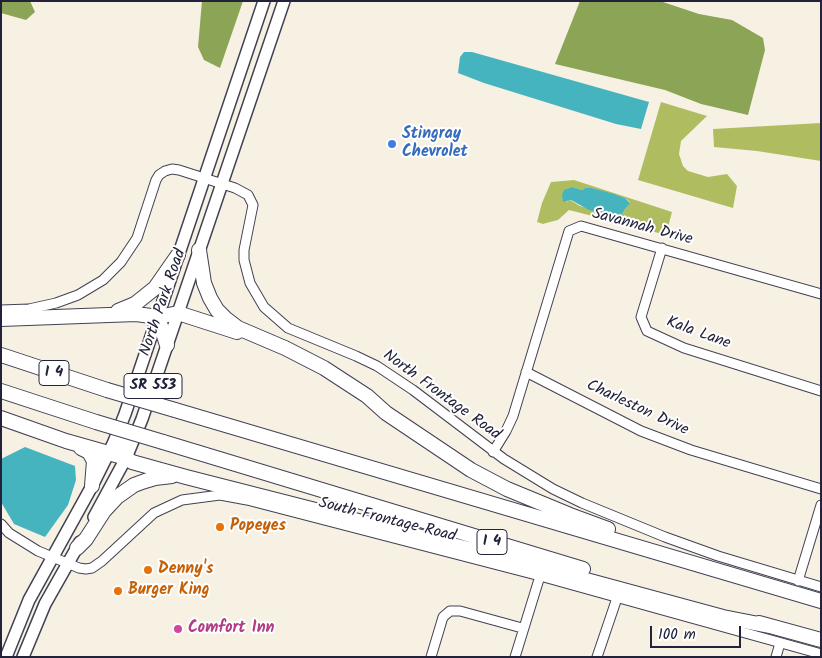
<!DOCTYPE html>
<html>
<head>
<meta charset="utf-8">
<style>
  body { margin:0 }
  #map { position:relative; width:822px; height:658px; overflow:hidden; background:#f7f1e3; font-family:Kalam,sans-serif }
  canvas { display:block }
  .frame { position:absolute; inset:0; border:2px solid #22223b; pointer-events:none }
  .scale { position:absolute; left:650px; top:626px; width:91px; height:22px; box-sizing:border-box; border:2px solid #22223b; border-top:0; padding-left:6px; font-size:15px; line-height:18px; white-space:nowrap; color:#22223b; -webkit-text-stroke:4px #fff; paint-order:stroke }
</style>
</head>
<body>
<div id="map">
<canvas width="822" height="658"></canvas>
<div class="frame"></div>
<div class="scale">100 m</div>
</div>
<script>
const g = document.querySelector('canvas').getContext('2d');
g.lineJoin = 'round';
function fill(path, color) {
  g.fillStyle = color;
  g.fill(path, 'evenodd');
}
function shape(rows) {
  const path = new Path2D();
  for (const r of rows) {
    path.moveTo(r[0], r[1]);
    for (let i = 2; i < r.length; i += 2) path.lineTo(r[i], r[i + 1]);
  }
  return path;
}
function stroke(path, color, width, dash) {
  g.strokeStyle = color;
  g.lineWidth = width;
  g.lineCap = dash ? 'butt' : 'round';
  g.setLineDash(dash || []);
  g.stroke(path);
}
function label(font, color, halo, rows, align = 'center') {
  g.font = font + ' Kalam,sans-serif';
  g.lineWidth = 4;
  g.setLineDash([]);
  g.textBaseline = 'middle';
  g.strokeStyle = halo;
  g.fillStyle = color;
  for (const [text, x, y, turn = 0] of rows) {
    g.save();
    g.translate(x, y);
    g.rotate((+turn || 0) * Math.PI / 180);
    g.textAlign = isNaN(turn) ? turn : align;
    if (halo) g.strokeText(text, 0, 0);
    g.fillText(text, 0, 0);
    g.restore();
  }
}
fill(shape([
  [661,102,707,116,681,141,679,154,683,166,688,171,708,177,727,174,737,186,733,208,638,180],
  [821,123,821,161,757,151,714,147,713,129],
  [574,180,672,212,666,235,612,221,611,218,625,210,630,202,625,198,592,188,585,188,582,190,573,187,566,202,570,200,580,206,607,214,608,220,569,210,558,220,550,222,543,224,537,222,542,203,551,182]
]), '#afbd60');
fill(shape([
  [1,1,30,1,35,12,26,20,1,13],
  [202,1,243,1,220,68,204,60,198,47],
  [580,1,660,1,699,14,732,20,763,38,765,50,748,115,701,104,665,90,555,64]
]), '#8ba456');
fill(shape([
  [464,52,472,52,649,102,641,129,616,124,484,83,458,73,460,57],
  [573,187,582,190,585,188,592,188,614,194,625,198,630,203,620,216,612,218,612,221,608,220,607,214,589,210,571,200,563,202,562,195,564,190],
  [25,447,75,466,76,480,68,505,45,537,14,524,1,502,1,459]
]), '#45b4be');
const minor = shape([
  [662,248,641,317,647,331,684,348,821,391],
  [1,310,29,309,56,303,78,295,103,280,121,262,137,238,156,180,159,175,165,171,172,169,179,170,235,188,248,195,253,205,244,250,244,260,250,283,264,307,288,328,356,356,377,366,413,390,504,459,553,489,582,503,665,537,718,556,821,587],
  [526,372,641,431,691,450,821,489],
  [493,452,506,431,513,416,569,231,581,226,821,294],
  [1,524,9,533,38,551,79,568,86,569,92,568,102,561,154,513,182,500,220,495,247,500,540,576,821,654],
  [798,581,821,505],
  [431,657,443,617,450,611,460,611,522,628],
  [515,657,540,576],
  [597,657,617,598],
  [776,657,780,643]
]);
const major = shape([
  [94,517,126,458,142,419,284,1],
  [6,657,29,600,92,486,113,444,125,414,264,1],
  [23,657,45,604,80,542]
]);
const highway = shape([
  [199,250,204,283,210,298,217,310,225,318,238,328,285,348,324,368,367,396,386,413,471,470,507,489,570,515,608,529],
  [118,311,135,304,155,288,178,255],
  [158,317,167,345],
  [1,319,136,314,158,317,178,313,237,332],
  [1,355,107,390],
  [1,391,96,422],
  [175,410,821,601],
  [1,418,66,441,126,458,132,462,186,477,531,565,723,617,769,626],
  [118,431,126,458],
  [163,442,583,569],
  [81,448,89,452,94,461,92,486],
  [77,548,86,539,104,511,117,497,134,485,145,481,155,478,172,476],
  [759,623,821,640]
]);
stroke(minor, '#424154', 11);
stroke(major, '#424154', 14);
stroke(highway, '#424154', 16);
stroke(minor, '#fff', 9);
stroke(major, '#fff', 11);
stroke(highway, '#fff', 14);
const highwayBridge = shape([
  [107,390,175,410],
  [96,422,163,442]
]);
stroke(highwayBridge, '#424154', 16, []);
stroke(highwayBridge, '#fff', 14);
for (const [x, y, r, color] of [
  [392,144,5,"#3f7fe0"],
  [220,527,5,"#e8710a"],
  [148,570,5,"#e8710a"],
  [118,591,5,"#e8710a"],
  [178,629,5,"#d1479c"]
]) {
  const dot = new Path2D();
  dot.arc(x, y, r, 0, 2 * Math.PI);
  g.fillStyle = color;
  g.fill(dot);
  stroke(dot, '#fff', 2);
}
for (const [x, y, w] of [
  [54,373,30],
  [153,386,58],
  [492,542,30]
]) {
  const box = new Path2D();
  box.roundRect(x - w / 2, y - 12.5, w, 25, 4);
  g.fillStyle = '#fff';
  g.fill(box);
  stroke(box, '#22223b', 1);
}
label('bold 15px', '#22223b', null, [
  ["I 4",54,373],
  ["SR 553",153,386],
  ["I 4",492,542]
]);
label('bold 16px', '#366cbe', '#fff', [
  ["Stingray",402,135],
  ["Chevrolet",402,153]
], 'left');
label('16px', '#22223b', '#fff', [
  ["Savannah Drive",642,228,15],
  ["North Park Road",164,303,-71],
  ["Kala Lane",698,334,20],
  ["North Frontage Road",441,396,36],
  ["Charleston Drive",637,409,25],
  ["South Frontage Road",387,521,14]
]);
label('bold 16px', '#c56008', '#fff', [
  ["Popeyes",230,527],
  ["Denny's",158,570],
  ["Burger King",128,591]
], 'left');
label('bold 16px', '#b23c85', '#fff', [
  ["Comfort Inn",188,629]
], 'left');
</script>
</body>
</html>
